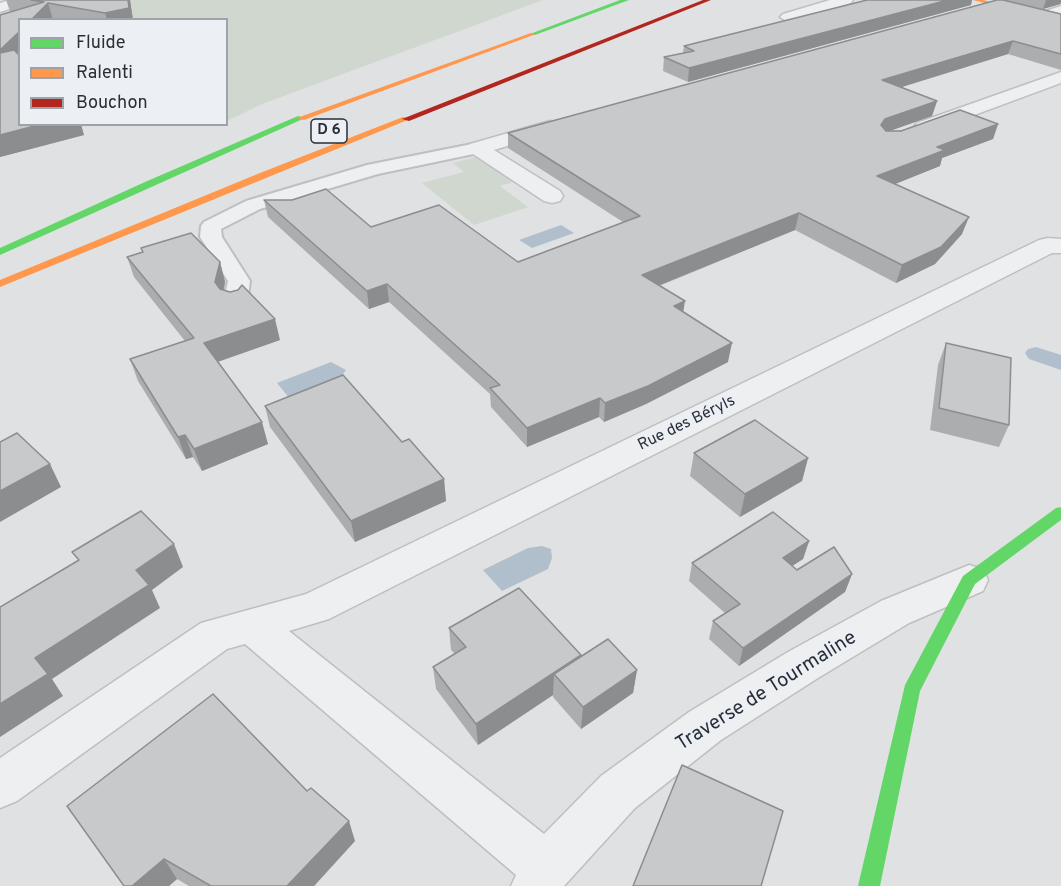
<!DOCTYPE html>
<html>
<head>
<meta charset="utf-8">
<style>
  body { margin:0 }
  #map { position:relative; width:1061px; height:886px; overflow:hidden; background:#dfe1e3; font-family:Overpass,sans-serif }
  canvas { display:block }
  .legend { position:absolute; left:18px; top:18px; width:210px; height:108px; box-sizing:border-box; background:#eceff3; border:2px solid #9ea2a9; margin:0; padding:8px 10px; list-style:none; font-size:18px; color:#282f39 }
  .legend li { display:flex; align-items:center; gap:12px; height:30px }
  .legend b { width:30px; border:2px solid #9ea2a9 }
</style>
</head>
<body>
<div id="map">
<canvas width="1061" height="886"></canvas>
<ul class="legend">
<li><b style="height:8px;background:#63d668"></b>Fluide</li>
<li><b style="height:8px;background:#ff974d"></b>Ralenti</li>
<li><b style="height:8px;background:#b3261e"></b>Bouchon</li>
</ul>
</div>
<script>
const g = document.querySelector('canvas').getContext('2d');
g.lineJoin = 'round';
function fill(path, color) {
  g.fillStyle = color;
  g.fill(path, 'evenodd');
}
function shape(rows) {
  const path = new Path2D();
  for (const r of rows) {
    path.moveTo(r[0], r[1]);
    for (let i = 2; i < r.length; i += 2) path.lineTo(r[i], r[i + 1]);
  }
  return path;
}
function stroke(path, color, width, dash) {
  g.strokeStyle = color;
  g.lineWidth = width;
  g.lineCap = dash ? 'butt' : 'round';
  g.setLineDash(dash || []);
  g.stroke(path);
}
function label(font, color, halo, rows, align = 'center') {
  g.font = font + ' Overpass,sans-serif';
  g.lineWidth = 6;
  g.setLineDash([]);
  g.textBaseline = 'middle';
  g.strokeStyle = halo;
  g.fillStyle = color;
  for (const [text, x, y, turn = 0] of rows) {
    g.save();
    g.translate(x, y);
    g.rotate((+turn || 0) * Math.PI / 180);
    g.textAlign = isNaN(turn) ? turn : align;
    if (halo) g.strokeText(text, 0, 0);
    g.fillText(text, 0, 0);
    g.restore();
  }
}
fill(shape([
  [44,0,543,0,262,104,227,121,226,20,52,19],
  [476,157,513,182,500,186,528,207,474,225,422,183,464,172,453,163]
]), '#d0d7cf');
fill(shape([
  [561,225,574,233,532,248,519,240],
  [1036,347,1061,355,1061,370,1029,359,1025,353,1028,349],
  [331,362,346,370,343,374,345,377,290,399,277,383],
  [542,546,551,549,552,558,548,569,502,591,483,570,528,548]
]), '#b0bfcb');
const lane = shape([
  [477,143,483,144,486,148,483,152,378,174,260,209,221,229,222,237,250,281,247,303,243,308,235,310,227,308,223,303,228,281,200,237,201,226,204,222,246,201,367,165,477,143]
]);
const street = shape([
  [9,0,30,0,28,3,0,12,0,3,9,0],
  [830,0,853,0,851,3,788,22,780,17,783,14,830,0],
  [1061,6,1061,15,1041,22,1033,17,1036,14,1061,6],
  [1061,72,1061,83,931,131,917,131,914,127,917,123,1061,72],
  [550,121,557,123,560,127,557,131,494,150,560,191,563,196,560,201,552,203,544,201,470,152,467,148,470,144,550,121],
  [1048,238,1061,239,1061,253,1052,253,329,619,289,631,544,834,601,776,689,712,788,652,881,601,969,565,983,569,988,580,983,591,909,623,818,678,721,740,635,808,564,886,511,886,516,875,245,644,227,649,17,801,0,808,0,758,201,623,306,594,1039,240,1048,238]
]);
stroke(lane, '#bdbfc1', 4);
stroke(street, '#bdbfc1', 3);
fill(lane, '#eeeff0');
fill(street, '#eeeff0');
fill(shape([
  [620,0,629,0,535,35,530,34,620,0],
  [298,116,305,118,0,255,0,248,145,182,298,116],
  [1061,507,1061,520,975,584,920,691,880,886,858,886,905,685,963,576,1056,508,1061,507]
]), '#63d668');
fill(shape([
  [973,0,983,0,1061,19,1061,23,973,0],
  [531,33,536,34,304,120,297,118,531,33],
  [403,117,410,119,0,287,0,280,260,173,403,117]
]), '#ff974d');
fill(shape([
  [703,0,711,0,409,121,402,119,703,0]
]), '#b3261e');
fill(shape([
  [6,0,130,0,133,20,20,20,19,55,84,135,0,157,0,15,12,11,10,11],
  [867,0,972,0,971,5,688,82,663,71,664,57,683,53,684,46],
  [1004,0,1061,0,1061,4,1043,9,1061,14,1061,70,1008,54,902,87,937,101,932,116,890,131,998,124,993,139,942,158,940,166,894,184,962,234,935,264,896,283,795,230,659,286,728,362,646,404,604,422,599,417,527,447,491,407,490,394,389,302,369,309,268,217,264,200,371,227,518,262,623,222,508,148,508,133],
  [141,248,220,262,225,282,224,290,280,340,218,362,268,444,202,471,193,457,186,459,138,381,130,359,185,341,134,277,127,257,142,252],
  [946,343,1009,425,999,447,930,430,938,365],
  [265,406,402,442,444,479,446,501,355,542,270,427],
  [694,453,808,458,802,481,740,517,690,476],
  [809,541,803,559,792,566,797,570,852,574,845,592,739,666,709,639,713,621,725,613,689,581,692,563],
  [449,628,581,655,637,670,633,693,581,729,553,697,553,695,478,745,436,689,433,667,455,654,451,650],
  [67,806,355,841,314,886,189,886,177,879,169,886,124,886]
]), '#abadaf');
fill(shape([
  [128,0,130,0,133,20,107,20,105,13],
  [948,0,972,0,971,5,688,82,689,68],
  [1046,0,1061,0,1061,2,1060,4,1043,9],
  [48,3,53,20,31,20],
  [20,31,20,54,2,73,0,69,0,50],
  [1013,41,1008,54,879,94,882,80],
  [937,101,932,116,881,134,881,125,885,119],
  [42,124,81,124,84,135,0,157,0,135],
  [998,124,993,139,942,158,940,166,873,193,877,176,937,147],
  [799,213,795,230,640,293,642,275],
  [969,217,962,234,935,264,896,283,902,265],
  [220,262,225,282,221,303,215,282],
  [387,284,389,302,369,309,367,291],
  [685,301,682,320,674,306],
  [275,319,280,340,211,364,204,343],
  [732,343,728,362,646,404,604,422,605,403],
  [600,398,599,417,527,447,527,428],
  [262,422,268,444,202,471,194,449],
  [185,435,193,457,186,459,178,437],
  [808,458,802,481,740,517,745,494],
  [50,464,61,487,0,522,0,491],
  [444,479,446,501,355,542,351,521],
  [809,541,803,559,777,576,783,558],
  [174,544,183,567,152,590,160,608,52,679,63,696,0,737,0,704,35,658,136,570],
  [852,574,845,592,739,666,743,648],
  [581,655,554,674,553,695,478,745,476,724],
  [637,670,633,693,581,729,583,707],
  [349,821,355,841,314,886,287,886],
  [164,859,177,879,169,886,132,886]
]), '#8b8d8e');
const building = shape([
  [31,0,128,0,129,8,105,13,48,3,31,20,20,20,20,31,0,50,0,15,44,2,31,0],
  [867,0,948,0,689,68,664,57,694,51,684,46,867,0],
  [997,0,1003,0,1061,14,1061,54,1013,41,882,80,937,101,885,119,881,125,886,131,901,131,960,110,998,124,937,147,945,150,877,176,969,217,941,247,902,265,799,213,642,275,685,301,674,306,732,343,648,386,605,403,600,398,527,428,490,388,500,385,387,284,367,291,264,200,292,200,326,189,371,227,439,205,518,262,640,216,508,133,997,0],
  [14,50,20,56,20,124,42,124,0,135,0,53,14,50],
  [191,233,220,262,215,282,220,289,230,292,238,290,242,285,275,319,204,343,262,422,194,449,185,435,178,437,130,359,194,338,127,257,143,252,141,248,191,233],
  [946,343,1011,358,1009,425,939,408,946,343],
  [343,375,402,442,409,439,444,479,351,521,265,406,343,375],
  [755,420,808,458,745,494,694,453,755,420],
  [17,433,50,464,0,491,0,442,17,433],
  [141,511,174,544,136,570,149,585,35,658,48,674,0,704,0,607,79,560,72,552,141,511],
  [773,512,809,541,783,558,797,570,834,547,852,574,743,648,713,621,740,604,692,563,773,512],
  [519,588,581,655,476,724,433,667,466,647,449,628,519,588],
  [608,639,637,670,583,707,554,674,608,639],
  [213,694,307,791,311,788,349,821,287,886,211,886,164,859,132,886,124,886,67,806,213,694],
  [682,765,783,811,761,886,633,886,682,765]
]);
fill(building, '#c7c9cb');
stroke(building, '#8b8d8e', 1.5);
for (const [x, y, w] of [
  [329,131,36]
]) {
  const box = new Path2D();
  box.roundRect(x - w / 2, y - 12, w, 24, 4.5);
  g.fillStyle = '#eceff3';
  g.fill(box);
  stroke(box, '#282f39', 1.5);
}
label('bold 15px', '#282f39', null, [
  ["D 6",329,131]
]);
label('16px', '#282f39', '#eceff3', [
  ["Rue des Béryls",687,424,-26]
]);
label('20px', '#282f39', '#eceff3', [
  ["Traverse de Tourmaline",767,692,-32]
]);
</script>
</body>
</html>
